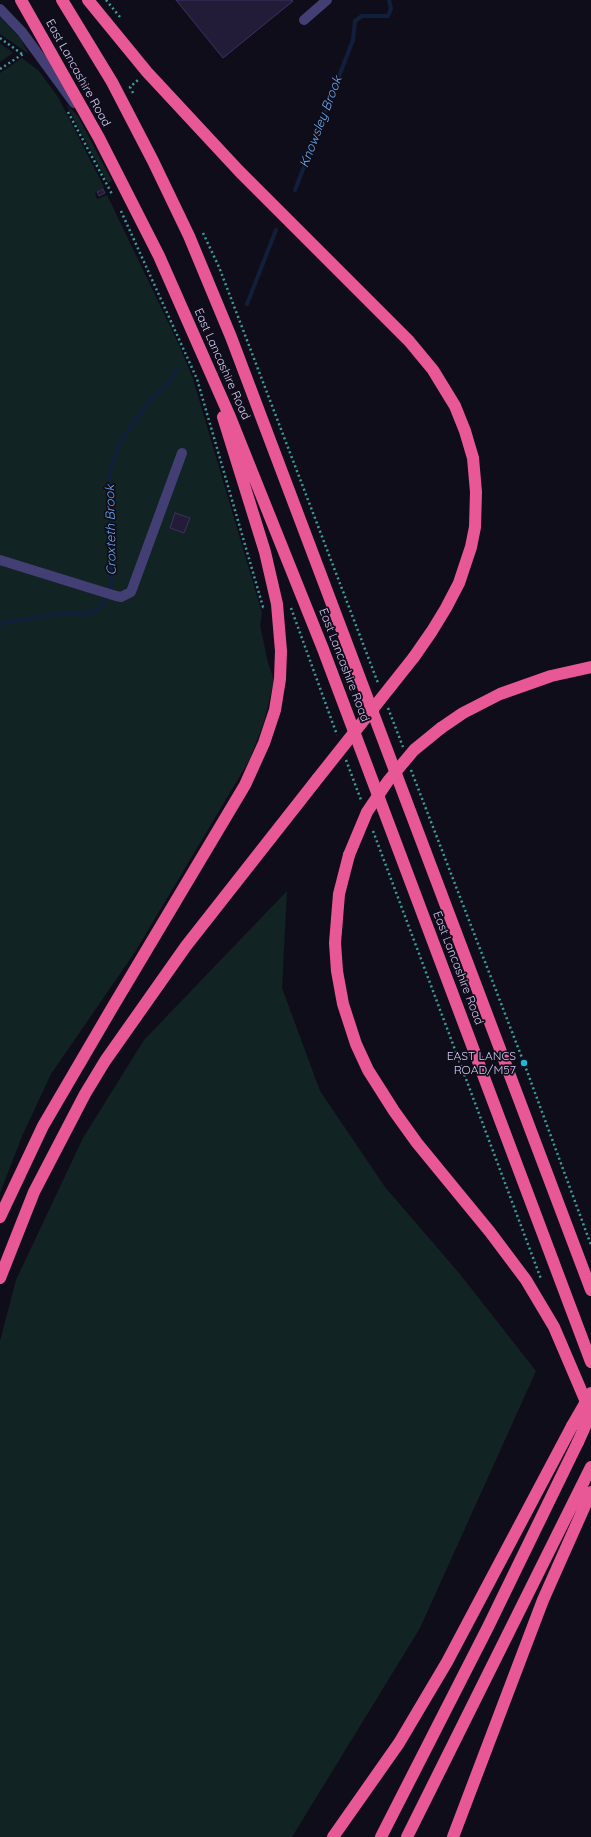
<!DOCTYPE html>
<html>
<head>
<meta charset="utf-8">
<style>
  body { margin:0 }
  canvas { display:block; background:#100d1a }
</style>
</head>
<body>
<canvas width="591" height="1837"></canvas>
<script>
const g = document.querySelector('canvas').getContext('2d');
g.lineJoin = 'round';
function fill(path, color) {
  g.fillStyle = color;
  g.fill(path, 'evenodd');
}
function shape(rows) {
  const path = new Path2D();
  for (const r of rows) {
    path.moveTo(r[0], r[1]);
    for (let i = 2; i < r.length; i += 2) path.lineTo(r[i], r[i + 1]);
  }
  return path;
}
function stroke(path, color, width, dash) {
  g.strokeStyle = color;
  g.lineWidth = width;
  g.lineCap = dash ? 'butt' : 'round';
  g.setLineDash(dash || []);
  g.stroke(path);
}
function label(font, color, halo, rows, align = 'center') {
  g.font = font + ' Quicksand,sans-serif';
  g.lineWidth = 3.5;
  g.setLineDash([]);
  g.textBaseline = 'middle';
  g.strokeStyle = halo;
  g.fillStyle = color;
  for (const [text, x, y, turn = 0] of rows) {
    g.save();
    g.translate(x, y);
    g.rotate((+turn || 0) * Math.PI / 180);
    g.textAlign = isNaN(turn) ? turn : align;
    if (halo) g.strokeText(text, 0, 0);
    g.fillText(text, 0, 0);
    g.restore();
  }
}
fill(shape([
  [0,17,20,38,29,54,0,34],
  [0,43,13,53,0,62],
  [22,58,39,71,58,97,104,187,95,193,97,199,107,195,179,345,193,379,262,613,260,625,268,663,274,680,264,722,250,759,135,952,51,1074,23,1134,0,1193,0,73],
  [175,513,190,518,184,533,170,528],
  [66,104,78,116,112,181,108,183],
  [287,891,282,988,320,1091,385,1187,459,1273,536,1371,420,1628,292,1837,0,1837,0,1341,16,1280,83,1138,144,1040]
]), '#112323');
stroke(shape([
  [295,190,353,40,355,21,362,16,388,16,391,9,389,0],
  [247,304,276,230],
  [0,623,66,613,91,613,101,607,112,583,110,472,118,446,146,405,169,383,177,369]
]), '#121f3a', 4);
const building = shape([
  [176,0,292,0,293,1,223,58,176,0],
  [103,189,105,193,99,196,97,192,103,189],
  [175,513,190,518,184,533,170,528,175,513]
]);
fill(building, '#231c39');
stroke(building, '#3d3162', 1);
stroke(shape([
  [106,0,120,17],
  [0,38,22,54],
  [0,69,23,54],
  [133,93,130,87,138,80],
  [68,112,112,194],
  [121,211,197,379,263,607,266,606],
  [203,233,219,267,378,683],
  [291,608,337,735],
  [388,708,403,747],
  [346,760,361,800],
  [411,770,524,1063,591,1245],
  [373,831,541,1279]
]), '#3b9e9d', 2.5, [2, 3]);
stroke(shape([
  [0,9,22,32,74,103],
  [304,20,327,0],
  [0,560,116,596,121,597,131,592,182,453]
]), '#433e73', 10);
stroke(shape([
  [21,0,99,138,159,256,230,417,323,649,591,1362],
  [62,0,112,82,153,161,189,236,231,337,591,1290],
  [88,0,147,72,239,171,409,341,433,370,455,406,465,431,473,458,476,492,475,527,471,547,459,583,446,608,432,631,414,657],
  [441,728,463,713,500,694,551,676,591,667],
  [349,855,339,894,335,943,337,971,343,1004,356,1044,368,1070,394,1111,417,1143,490,1232,526,1280,554,1327,589,1409],
  [0,1217,43,1126,112,1008,245,785,264,743,275,710,280,679,281,651,277,604,265,552,223,417],
  [0,1278,34,1192,85,1094,105,1061,186,946,318,778],
  [333,1837,399,1743,447,1662,572,1426],
  [381,1837,488,1627,578,1442],
  [407,1837,591,1467],
  [453,1837,543,1600,591,1492]
]), '#e95896', 12);
stroke(shape([
  [318,778,414,657],
  [349,855,367,812,388,781,414,750,441,728],
  [572,1426,591,1393],
  [578,1442,591,1413]
]), '#e95896', 12);
for (const [x, y, r, color] of [
  [524,1063,4,"#1db9d5"]
]) {
  const dot = new Path2D();
  dot.arc(x, y, r, 0, 2 * Math.PI);
  g.fillStyle = color;
  g.fill(dot);
  stroke(dot, '#100d1a', 1.5);
}
label('12px', '#d4cdf8', '#100d1a', [
  ["East Lancashire Road",78,73,61],
  ["East Lancashire Road",222,364,66],
  ["East Lancashire Road",344,665,69],
  ["East Lancashire Road",458,968,69]
]);
label('12px', '#d4cdf8', '#100d1a', [
  ["EAST LANCS",516,1056],
  ["ROAD/M57",516,1070]
], 'right');
label('italic 13px', '#69a8eb', '#100d1a', [
  ["Knowsley Brook",321,122,-69],
  ["Croxteth Brook",111,530,-91]
]);
</script>
</body>
</html>
